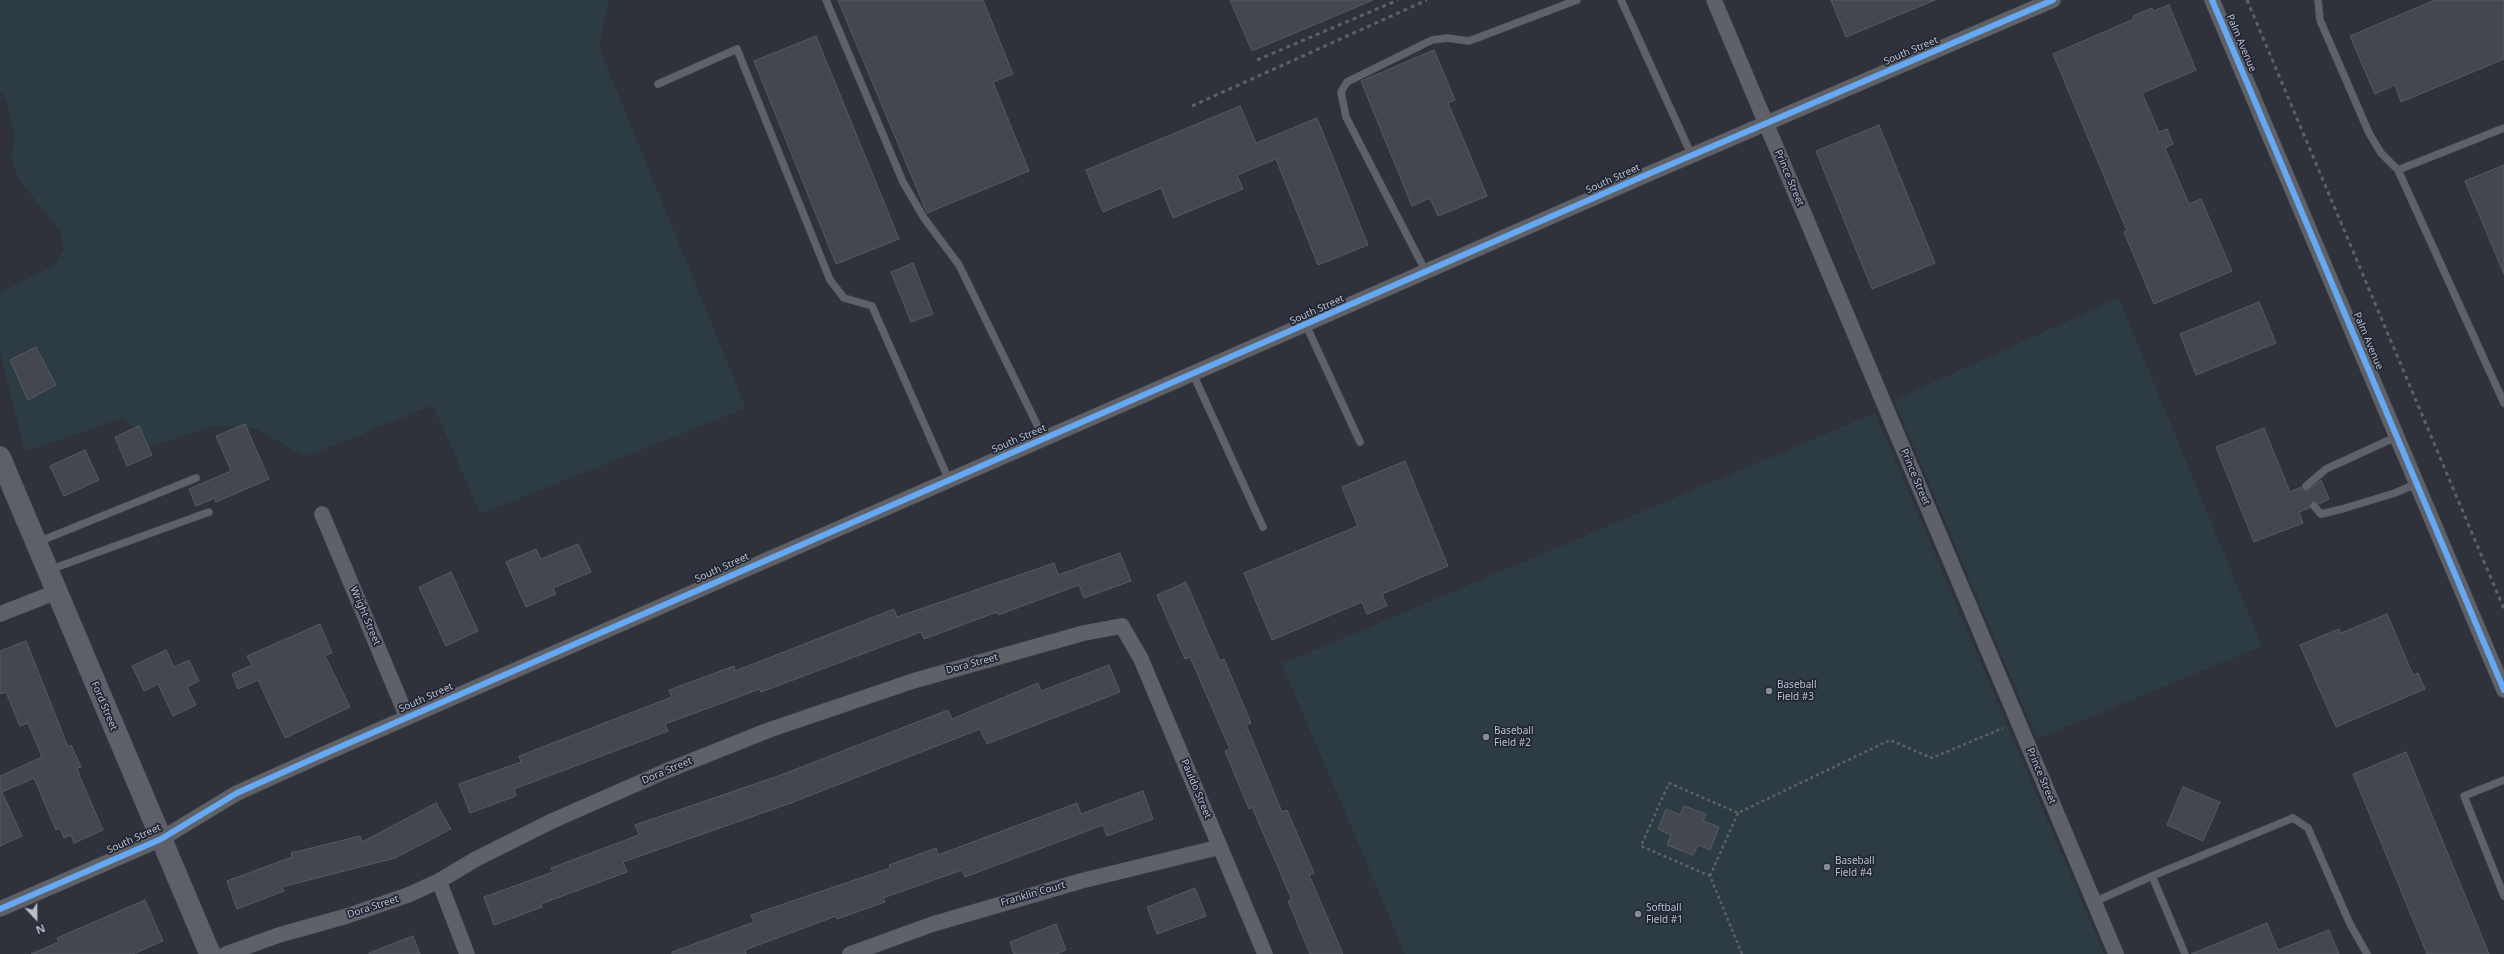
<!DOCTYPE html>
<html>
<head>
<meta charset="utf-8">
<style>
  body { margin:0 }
  #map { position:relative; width:2504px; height:954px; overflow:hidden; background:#2f323b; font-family:"Noto Sans",sans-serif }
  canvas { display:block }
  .north { position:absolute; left:16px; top:898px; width:40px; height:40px; -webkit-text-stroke:3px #222736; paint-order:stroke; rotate:158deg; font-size:11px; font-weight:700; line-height:16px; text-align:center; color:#babecb }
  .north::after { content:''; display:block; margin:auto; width:14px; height:18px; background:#babecb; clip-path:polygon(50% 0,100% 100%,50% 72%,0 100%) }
</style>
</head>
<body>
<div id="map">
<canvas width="2504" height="954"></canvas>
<div class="north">N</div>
</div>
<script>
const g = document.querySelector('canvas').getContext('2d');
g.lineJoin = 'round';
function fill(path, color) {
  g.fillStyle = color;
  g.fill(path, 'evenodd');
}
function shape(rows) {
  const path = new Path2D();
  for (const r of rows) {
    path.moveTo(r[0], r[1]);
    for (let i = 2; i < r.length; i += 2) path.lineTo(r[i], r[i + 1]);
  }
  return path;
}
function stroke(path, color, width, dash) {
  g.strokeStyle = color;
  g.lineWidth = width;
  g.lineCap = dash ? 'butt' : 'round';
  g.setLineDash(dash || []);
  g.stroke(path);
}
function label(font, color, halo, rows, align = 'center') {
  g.font = font + ' "Noto Sans",sans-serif';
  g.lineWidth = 3.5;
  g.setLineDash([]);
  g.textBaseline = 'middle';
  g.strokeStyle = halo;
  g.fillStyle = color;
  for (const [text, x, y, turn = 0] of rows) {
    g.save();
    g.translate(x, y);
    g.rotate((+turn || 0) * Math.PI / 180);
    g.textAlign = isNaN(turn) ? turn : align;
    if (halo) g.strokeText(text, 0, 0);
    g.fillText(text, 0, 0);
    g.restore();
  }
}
fill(shape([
  [0,0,609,0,599,47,746,408,480,514,433,405,313,454,304,456,257,429,217,425,150,447,136,429,123,418,25,452,0,353,0,293,56,265,64,249,60,231,20,181,12,162,14,132,7,102,0,91],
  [2119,298,2262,646,2037,739,1894,400],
  [1875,413,2104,954,1405,954,1282,664]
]), '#2c3c42');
const building = shape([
  [838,0,983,0,1013,74,993,82,1029,171,927,213,838,0],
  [1230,0,1373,0,1252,51,1230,0],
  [1831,0,1935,0,1846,37,1831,0],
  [2435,0,2504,0,2504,59,2401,102,2395,85,2375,94,2350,36,2435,0],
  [2169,5,2196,70,2142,93,2159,132,2167,129,2173,144,2165,148,2189,204,2201,199,2232,271,2154,304,2124,232,2127,231,2053,54,2134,19,2133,16,2152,8,2153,11,2169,5],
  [816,36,899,239,836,264,754,61,816,36],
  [1434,50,1455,100,1448,103,1487,196,1438,216,1430,198,1412,206,1361,81,1434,50],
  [1240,106,1256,143,1317,118,1368,245,1318,265,1276,159,1237,175,1243,189,1173,218,1161,188,1103,212,1086,170,1240,106],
  [1879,125,1935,263,1872,289,1816,151,1879,125],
  [2504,165,2504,274,2465,181,2504,165],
  [913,263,933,314,911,322,891,272,913,263],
  [2259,302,2276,343,2196,375,2180,334,2259,302],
  [36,347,56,385,28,400,10,360,36,347],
  [245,424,269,479,216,502,215,498,196,506,189,489,231,471,216,436,245,424],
  [139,426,152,455,127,466,115,437,139,426],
  [2264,428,2290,492,2301,487,2307,491,2321,480,2329,499,2319,504,2313,501,2309,508,2299,512,2303,523,2254,542,2216,447,2264,428],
  [85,450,99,480,64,496,50,466,85,450],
  [1405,461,1448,566,1382,594,1387,606,1367,614,1362,602,1272,640,1244,573,1358,526,1342,487,1405,461],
  [578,544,591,572,553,588,556,594,526,607,506,562,536,549,541,559,578,544],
  [1120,553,1131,581,1084,598,1079,585,998,615,997,612,924,639,921,632,761,692,760,689,665,724,668,731,514,789,516,796,470,813,459,784,521,762,519,756,672,697,669,690,734,666,735,671,894,609,897,617,1054,563,1058,575,1120,553],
  [451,572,478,631,446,646,419,587,451,572],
  [1186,582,1220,661,1224,659,1251,723,1246,725,1282,812,1287,810,1314,873,1309,875,1343,954,1310,954,1288,901,1292,900,1252,807,1249,809,1225,751,1230,749,1190,657,1185,659,1157,595,1186,582],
  [2387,614,2413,675,2418,673,2425,689,2336,727,2300,645,2339,629,2341,633,2387,614],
  [320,624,332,653,325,656,350,707,285,738,258,680,238,689,232,674,252,665,247,656,320,624],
  [26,641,68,747,71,745,81,767,77,768,80,777,103,830,74,843,71,835,64,838,60,828,56,830,34,778,2,792,22,836,0,846,0,776,42,757,28,723,20,726,6,692,0,694,0,651,26,641],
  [166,650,174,667,189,660,199,681,187,687,196,705,173,716,158,684,144,691,132,666,166,650],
  [1109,665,1120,692,987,744,980,729,791,803,623,862,627,872,541,904,542,907,494,925,484,897,553,872,551,868,639,835,635,825,781,775,948,710,952,719,1038,683,1041,691,1109,665],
  [2406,752,2489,954,2427,954,2353,774,2406,752],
  [2183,787,2220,802,2203,841,2167,825,2183,787],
  [1143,791,1153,819,1107,836,1103,825,965,877,962,870,883,898,885,902,837,919,836,916,745,950,746,954,672,954,672,952,754,922,751,915,890,868,889,865,936,848,938,855,1077,803,1081,814,1143,791],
  [436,803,451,829,395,858,282,887,284,891,237,909,227,881,292,857,291,853,360,836,362,842,436,803],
  [1684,806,1706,814,1703,821,1719,827,1710,850,1698,845,1693,855,1667,845,1671,835,1658,829,1666,809,1680,815,1684,806],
  [1195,888,1206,916,1157,934,1147,907,1195,888],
  [145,900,163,941,133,954,31,954,59,942,57,938,145,900],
  [2267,923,2278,950,2329,930,2339,954,2191,954,2267,923],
  [1056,924,1066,950,1056,954,1014,954,1010,942,1056,924],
  [413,936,420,954,369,954,369,953,413,936]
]);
fill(building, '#44474f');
stroke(building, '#575a63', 1);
const lane = shape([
  [826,0,903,182,924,218,959,265,1044,439],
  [1621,0,1692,156],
  [2318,0,2320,20,2369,133,2381,153,2398,170],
  [658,84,737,49,830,280,844,298,872,306,949,480],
  [2504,128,2398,170,2504,403],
  [1426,272,1346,117,1341,92,1347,82,1432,40,1447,38,1469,41,1577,0],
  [1306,325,1360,442],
  [1193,374,1263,527],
  [2306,486,2326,469,2398,436],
  [2314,506,2321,514,2342,509,2395,493,2418,483],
  [38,542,196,478],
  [49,570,209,512],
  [2504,780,2464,796,2504,896],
  [2152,876,2293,818,2308,828,2350,924,2367,954],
  [2094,902,2152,876,2185,954]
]);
const street = shape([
  [1714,0,2116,954],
  [2212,0,2504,690],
  [322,514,407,717],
  [0,614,56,592],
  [439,881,467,954],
  [0,909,161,839,237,793,317,757,1646,175,2053,0],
  [226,954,279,935,347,916,408,895,439,881,476,859,552,821,666,771,769,730,913,681,1084,633,1122,626,1141,659,1265,954],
  [850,954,933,924,1081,881,1220,847]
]);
const secondary = shape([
  [0,457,210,954]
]);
stroke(lane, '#4c4f56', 8);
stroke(street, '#4c4f56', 16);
stroke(secondary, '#4c4f56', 22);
stroke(shape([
  [1710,876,1738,813],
  [1742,954,1710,876,1641,846,1669,783,1738,813,1890,740,1932,758,2003,728]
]), '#5d6067', 2.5, [3, 3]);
stroke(lane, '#5f6169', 7);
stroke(street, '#5f6169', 15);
stroke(secondary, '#5d6068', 21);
stroke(shape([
  [2247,0,2504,609],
  [1257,60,1398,0],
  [1192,106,1427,0]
]), '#5d6067', 3, [4, 4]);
stroke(shape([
  [2212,0,2504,690],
  [0,909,161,839,237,793,317,757,1646,175,2053,0]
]), '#66a8f1', 6);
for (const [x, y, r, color] of [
  [1769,691,4,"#898d99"],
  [1486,737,4,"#898d99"],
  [1827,867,4,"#898d99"],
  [1638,914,4,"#898d99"]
]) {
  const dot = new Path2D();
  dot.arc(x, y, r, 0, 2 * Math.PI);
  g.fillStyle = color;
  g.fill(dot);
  stroke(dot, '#222736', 1.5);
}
label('10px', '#babecb', '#222736', [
  ["Palm Avenue",2241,43,67],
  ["South Street",1911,51,-23],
  ["Prince Street",1789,178,67],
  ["South Street",1613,179,-24],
  ["South Street",1317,310,-24],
  ["Palm Avenue",2368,341,67],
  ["South Street",1019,439,-23],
  ["Prince Street",1915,477,67],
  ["South Street",722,568,-24],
  ["Wright Street",365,616,67],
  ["Dora Street",972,664,-15],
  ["South Street",426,698,-24],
  ["Ford Street",104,706,67],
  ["Dora Street",667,771,-23],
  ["Prince Street",2041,776,67],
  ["Pauldo Street",1196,789,67],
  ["South Street",134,839,-24],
  ["Franklin Court",1033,894,-16],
  ["Dora Street",373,907,-18]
]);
label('10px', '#babecb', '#222736', [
  ["Baseball",1777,685],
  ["Field #3",1777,697],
  ["Baseball",1494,731],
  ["Field #2",1494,743],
  ["Baseball",1835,861],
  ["Field #4",1835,873],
  ["Softball",1646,908],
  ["Field #1",1646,920]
], 'left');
</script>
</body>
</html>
